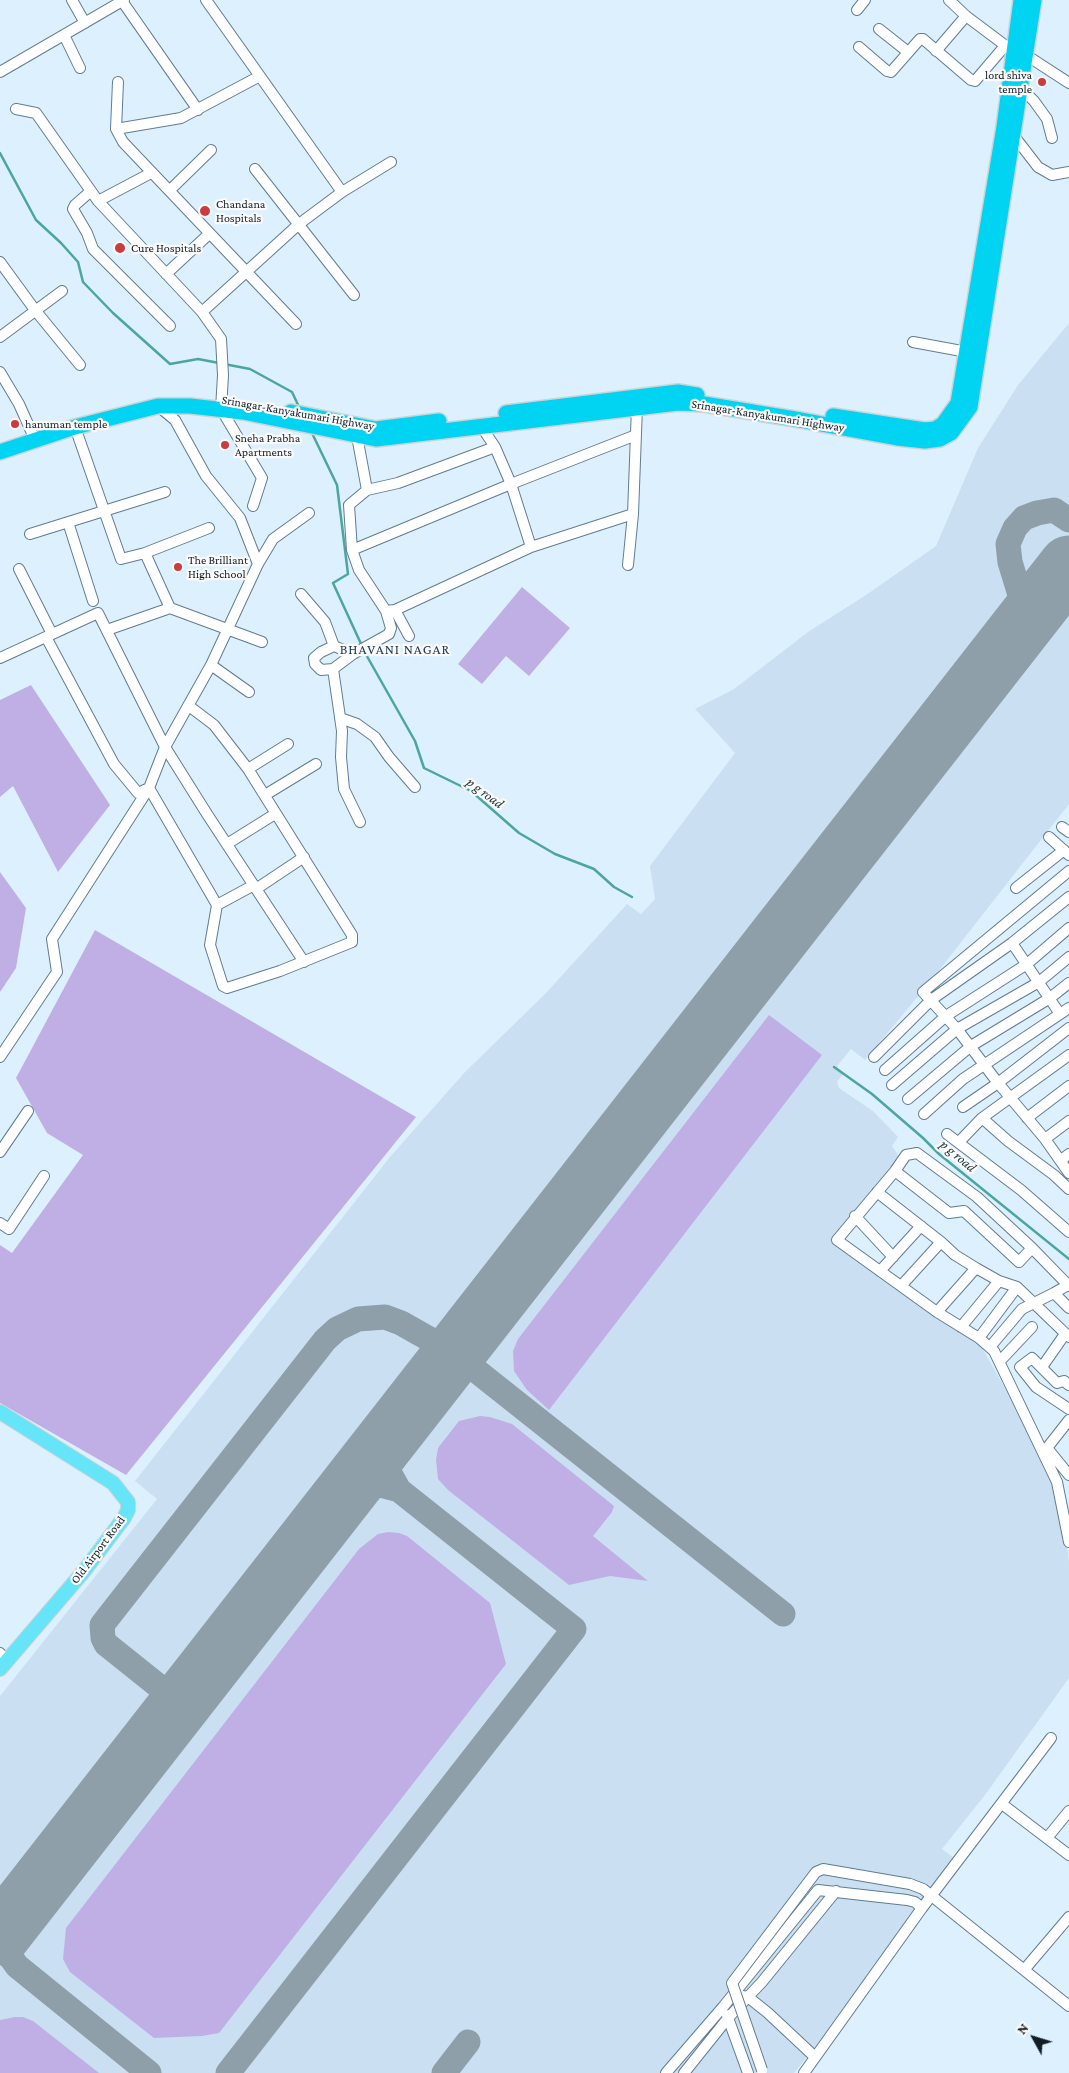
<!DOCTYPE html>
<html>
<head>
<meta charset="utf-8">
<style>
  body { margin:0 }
  #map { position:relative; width:1069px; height:2073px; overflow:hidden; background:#ddf0fe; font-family:"Crimson Pro",serif }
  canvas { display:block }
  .north { position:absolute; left:1009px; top:2013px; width:50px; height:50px; -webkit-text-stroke:4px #fafafa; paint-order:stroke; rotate:309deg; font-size:14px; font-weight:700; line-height:20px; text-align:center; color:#121e26 }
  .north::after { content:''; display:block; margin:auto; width:18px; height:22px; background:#121e26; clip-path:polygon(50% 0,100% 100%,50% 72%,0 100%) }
</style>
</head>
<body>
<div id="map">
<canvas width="1069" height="2073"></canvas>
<div class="north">N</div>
</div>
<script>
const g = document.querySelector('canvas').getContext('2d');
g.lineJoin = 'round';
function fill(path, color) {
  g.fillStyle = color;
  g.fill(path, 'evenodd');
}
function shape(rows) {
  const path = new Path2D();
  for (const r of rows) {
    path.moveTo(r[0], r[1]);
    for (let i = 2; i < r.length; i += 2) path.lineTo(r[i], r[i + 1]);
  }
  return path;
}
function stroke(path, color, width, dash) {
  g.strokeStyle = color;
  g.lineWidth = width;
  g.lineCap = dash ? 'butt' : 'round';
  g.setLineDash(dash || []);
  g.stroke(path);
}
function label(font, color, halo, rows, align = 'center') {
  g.font = font + ' "Crimson Pro",serif';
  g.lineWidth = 4.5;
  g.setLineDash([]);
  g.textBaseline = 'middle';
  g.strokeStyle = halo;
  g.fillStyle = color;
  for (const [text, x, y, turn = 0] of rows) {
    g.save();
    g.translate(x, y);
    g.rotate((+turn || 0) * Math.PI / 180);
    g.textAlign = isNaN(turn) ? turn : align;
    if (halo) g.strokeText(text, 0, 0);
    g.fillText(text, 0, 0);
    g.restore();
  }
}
fill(shape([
  [1069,323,1069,804,930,982,865,1060,851,1049,837,1066,843,1074,837,1082,839,1088,873,1111,898,1137,892,1146,900,1158,831,1241,980,1344,1032,1436,1052,1481,1065,1532,1069,1562,1069,1678,985,1795,942,1849,954,1858,823,2037,794,2073,0,2073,0,1696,157,1499,135,1481,390,1157,464,1073,545,994,627,904,641,914,655,899,650,866,735,753,695,709,734,689,808,632,869,593,936,546,978,448,1018,385]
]), '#cae0f2');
fill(shape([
  [522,587,570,628,529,676,506,656,482,684,458,664],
  [31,685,110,805,58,872,13,786,0,797,0,700],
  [0,872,26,908,16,968,0,992],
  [95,930,416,1117,126,1475,0,1403,0,1245,12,1253,83,1155,47,1133,16,1078],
  [769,1015,822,1055,549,1410,527,1390,514,1371,513,1351,518,1339],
  [480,1416,490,1417,512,1424,614,1506,612,1512,593,1536,648,1581,610,1576,569,1585,448,1490,438,1479,436,1460,438,1448,459,1421],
  [388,1532,399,1533,407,1536,490,1603,506,1664,219,2033,202,2036,154,2038,70,1972,63,1959,66,1928,359,1549,378,1534],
  [15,2017,23,2017,33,2021,99,2073,0,2073,0,2020]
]), '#c0afe5');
stroke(shape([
  [0,153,36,220,61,243,78,262,83,282,113,313,170,364,198,359,219,363],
  [224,364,250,369,292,392,300,409],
  [311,431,337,485,348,574,333,583,362,646],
  [364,651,415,741,424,768,471,791,519,833,555,854,594,869,614,887,632,897],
  [834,1067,872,1094,923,1138,939,1154,1069,1259]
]), '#4ba69e', 2.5);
stroke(shape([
  [1017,634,1021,610,1021,598,1010,562,1008,544,1015,528,1024,518,1037,513,1054,510,1069,520],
  [1014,639,1069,589],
  [392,1433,387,1448,387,1463,389,1472,399,1490],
  [181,1704,106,1644,103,1638,102,1625,325,1340,337,1329,358,1319,385,1317,401,1323,454,1353,783,1614],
  [12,1920,7,1936,7,1946,12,1959,17,1966,149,2073],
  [228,2073,574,1629,399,1490,380,1485,359,1487,342,1498],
  [444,2073,468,2042]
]), '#8e9faa', 25);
stroke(shape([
  [0,1935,1069,566]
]), '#8e9faa', 61);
const minor = shape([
  [72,0,85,23],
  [206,0,342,192],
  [949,0,966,16,1010,49],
  [122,1,198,110],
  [857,10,865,0],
  [879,29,908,52],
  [64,35,80,68],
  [859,47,887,71,891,72,920,39,923,39,971,80,975,81,1004,47],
  [936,51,966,16],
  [1026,55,1069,83],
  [0,72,124,0],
  [118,82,116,129,123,142,296,324],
  [1021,88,1034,101,1047,119,1052,138],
  [16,109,36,113,98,201,202,312,221,339,223,375,221,409,262,478,253,506],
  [116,129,181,118,260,76],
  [1014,136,1038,167,1052,175,1069,172],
  [255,169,354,295],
  [170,190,211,150],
  [91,191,75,205,73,209,87,233,93,249,170,326],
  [98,201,151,173],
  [0,262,35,310,80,365],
  [166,274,209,234],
  [202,312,299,224,342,192,391,162],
  [0,337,62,291],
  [913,342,967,352],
  [0,372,19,404,32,433],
  [158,406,175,420,206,476,240,518,258,564],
  [75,427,121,559,145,553,209,528],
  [367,490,398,483,495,447,481,426],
  [68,522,93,601],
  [30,534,165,492],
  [531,547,511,484,636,435],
  [352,550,511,484,495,447],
  [628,565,633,514,637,407],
  [19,569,52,634],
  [301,594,325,622,334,646,353,654],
  [170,608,262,642],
  [395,610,409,636],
  [386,611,395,610,531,547,633,514],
  [107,630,170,608,145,553],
  [46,637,114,764,138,793,149,788],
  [334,646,321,652,314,658,315,664,321,670,333,669,353,654,389,634,391,628,386,611,359,570,352,550,349,505,367,490,357,436],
  [0,658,98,613,165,747,207,814,304,962],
  [211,665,249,692],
  [333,669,342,731,341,757,344,789,360,822],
  [189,706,214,725,248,769,352,935,352,942,280,971,227,988,223,986,210,945,217,905],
  [340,718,357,724,375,737,389,757,415,787],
  [248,769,288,744],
  [149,788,217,905,254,885],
  [265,795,316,764],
  [1062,827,1069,832],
  [1049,837,1069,855],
  [227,844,275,814],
  [1069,871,923,992,957,1029,998,1083,1069,1028],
  [1016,888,1064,850],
  [256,889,304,857],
  [1012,943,1060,1014],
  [0,1057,57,972,52,939,149,788,165,747,211,665,258,564,273,539,309,513],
  [874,1057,931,1000,1012,943,1069,897],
  [885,1070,946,1016,1027,964,1069,928],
  [892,1085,957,1029,1039,982,1069,957],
  [908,1099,971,1046,1050,998,1069,983],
  [963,1107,998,1083,1045,1139,1069,1173],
  [924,1114,963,1079,1069,1008],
  [982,1118,1008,1141,1054,1175,1069,1189],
  [1027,1118,1069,1086],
  [947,1134,1021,1190,1069,1232],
  [1045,1139,1069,1121],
  [959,1142,982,1118,1069,1055],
  [0,1152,28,1111],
  [1061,1160,1069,1154],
  [895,1171,949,1213,964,1211,1019,1262,1032,1248],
  [877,1192,941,1242,901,1286],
  [855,1216,893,1257],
  [0,1223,9,1229,44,1176],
  [941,1242,955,1255,976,1268,999,1281,1017,1287],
  [880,1271,921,1226],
  [1068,1285,1054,1293,1069,1308],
  [1069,1286,1032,1248,977,1197,917,1153,906,1155,895,1171,837,1240,937,1312,979,1338,994,1351,1057,1482,1069,1542],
  [937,1312,976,1268],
  [961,1327,999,1281],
  [979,1338,1017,1287,1069,1337],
  [990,1347,1022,1309,1054,1293],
  [1000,1361,1032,1327],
  [1042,1367,1065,1334],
  [1069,1385,1064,1381,1057,1383,1032,1358,1020,1367,1036,1387,1069,1409],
  [1047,1448,1069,1475],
  [1042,1450,1047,1448,1069,1420],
  [0,1653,7,1661],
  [1002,1804,1069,1855],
  [1047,1838,1069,1811],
  [910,1884,923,1889,1069,2006],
  [1024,1970,1069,1917],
  [742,1996,748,1997,768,2013,815,2057],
  [727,2015,748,2073],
  [666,2073,723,2007,818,1890,907,1900,915,1902,922,1908],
  [684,2073,728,2018,762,1982,836,1891],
  [804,2073,922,1908,1051,1738]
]);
const major = shape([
  [0,1412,113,1483,128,1502,128,1510,124,1518,84,1571,0,1669]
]);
const highway = shape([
  [291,412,376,429,439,421],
  [506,413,678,392,697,395],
  [833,416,925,430,935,429,943,424,958,403,1004,127,1021,0],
  [0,452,75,427,158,406,190,406,243,412,376,439,678,403,704,404,795,419,897,438,925,441,940,439,951,433,970,407,1034,0]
]);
stroke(minor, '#607c92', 12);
stroke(major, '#d0d2d4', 16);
stroke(highway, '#d0d2d4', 18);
stroke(minor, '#fff', 10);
stroke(major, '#67e5f8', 14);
stroke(highway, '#01d4f3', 15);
const minorBridge = shape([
  [762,2070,732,1983,816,1872,823,1869,910,1884]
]);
stroke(minorBridge, '#607c92', 12, []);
stroke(minorBridge, '#fff', 10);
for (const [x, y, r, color] of [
  [1042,82,5,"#cb3c3e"],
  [205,211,6,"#cb3c3e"],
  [120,248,6,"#cb3c3e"],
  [15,424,5,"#cb3c3e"],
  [225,445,5,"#cb3c3e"],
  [178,567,5,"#cb3c3e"]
]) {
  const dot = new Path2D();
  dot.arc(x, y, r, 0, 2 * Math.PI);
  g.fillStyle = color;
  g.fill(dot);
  stroke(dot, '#fafafa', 2);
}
label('12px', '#121e26', '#fafafa', [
  ["lord shiva",1032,75,"right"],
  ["temple",1032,89,"right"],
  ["Chandana",216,204],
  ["Hospitals",216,218],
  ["Cure Hospitals",131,248],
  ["hanuman temple",25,424],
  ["Sneha Prabha",235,438],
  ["Apartments",235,452],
  ["The Brilliant",188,560],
  ["High School",188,574]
], 'left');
label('12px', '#121e26', '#fafafa', [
  ["Srinagar-Kanyakumari Highway",298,413,10],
  ["Srinagar-Kanyakumari Highway",768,416,9],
  ["Old Airport Road",98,1550,-53]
]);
g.letterSpacing = '1px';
label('14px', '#223d50', '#fafafa', [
  ["BHAVANI NAGAR",395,650]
]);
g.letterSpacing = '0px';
label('italic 14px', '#1e3431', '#fafafa', [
  ["p g road",485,793,37],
  ["p g road",958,1156,40]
]);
</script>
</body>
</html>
